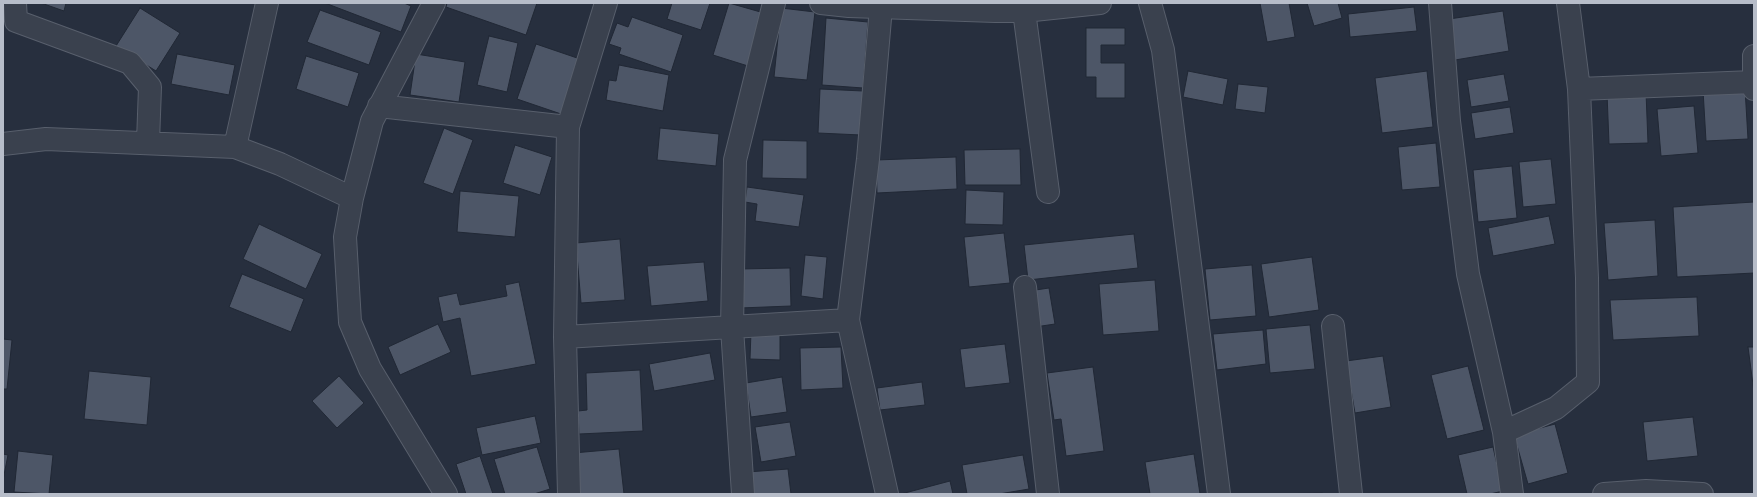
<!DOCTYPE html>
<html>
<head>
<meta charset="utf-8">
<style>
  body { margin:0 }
  #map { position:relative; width:1757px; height:497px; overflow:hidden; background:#272f3e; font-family:"Fira Sans",sans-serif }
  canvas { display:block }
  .frame { position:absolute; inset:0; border:4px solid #b7bdc9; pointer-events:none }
</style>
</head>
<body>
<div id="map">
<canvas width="1757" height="497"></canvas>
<div class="frame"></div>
</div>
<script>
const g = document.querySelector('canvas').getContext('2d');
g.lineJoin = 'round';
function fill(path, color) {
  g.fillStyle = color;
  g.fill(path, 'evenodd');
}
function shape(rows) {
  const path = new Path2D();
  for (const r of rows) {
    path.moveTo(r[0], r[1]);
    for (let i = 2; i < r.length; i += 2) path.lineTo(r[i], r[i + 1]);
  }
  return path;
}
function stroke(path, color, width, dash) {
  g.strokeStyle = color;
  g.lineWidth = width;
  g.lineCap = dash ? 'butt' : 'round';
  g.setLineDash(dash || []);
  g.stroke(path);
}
const building = shape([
  [41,3,66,3,64,11,41,3],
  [325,3,404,3,411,6,401,32,325,3],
  [447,3,537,3,526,35,446,7,447,3],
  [672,3,710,3,701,30,667,19,672,3],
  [729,3,764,13,748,66,713,55,729,3],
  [1260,3,1289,3,1295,37,1267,42,1260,3],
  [1307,3,1338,3,1342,18,1314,26,1307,3],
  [1414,7,1417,31,1350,37,1348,14,1414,7],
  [140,8,180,33,156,71,116,46,140,8],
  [781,8,815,12,807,80,774,77,781,8],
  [320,10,381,32,369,65,307,42,320,10],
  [1503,11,1509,51,1455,60,1449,19,1503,11],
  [632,17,683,35,671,72,619,54,621,48,609,44,617,23,628,27,632,17],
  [826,18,868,22,863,88,822,85,826,18],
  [1086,28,1125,28,1125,45,1101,45,1101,63,1125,63,1125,98,1096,98,1096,77,1086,77,1086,28],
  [489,36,518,43,507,92,477,85,489,36],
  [536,44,583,60,564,115,517,99,536,44],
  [177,54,235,65,229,95,171,84,177,54],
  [416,54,465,62,459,102,410,95,416,54],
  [306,56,359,73,348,107,296,89,306,56],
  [619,65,669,75,663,111,606,100,609,80,616,81,619,65],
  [1188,71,1228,79,1223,105,1183,97,1188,71],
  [1427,71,1433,127,1382,133,1375,78,1427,71],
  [1504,74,1509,101,1471,107,1467,80,1504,74],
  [1238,84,1268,87,1265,113,1235,109,1238,84],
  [1745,88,1748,139,1706,141,1703,90,1745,88],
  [820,89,863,91,861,135,818,133,820,89],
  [1646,92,1648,143,1609,144,1607,93,1646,92],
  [1694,106,1698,153,1661,156,1657,109,1694,106],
  [1510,107,1514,133,1475,139,1471,113,1510,107],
  [444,128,473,140,453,194,423,183,444,128],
  [660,128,719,134,716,166,657,160,660,128],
  [763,140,807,141,807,179,762,178,763,140],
  [1436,143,1440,187,1402,190,1398,147,1436,143],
  [515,145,552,157,540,195,503,183,515,145],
  [1020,149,1021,185,965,185,964,150,1020,149],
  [956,157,957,189,877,193,876,160,956,157],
  [1551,159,1556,204,1523,207,1519,162,1551,159],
  [1512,166,1517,218,1478,222,1473,170,1512,166],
  [747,187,804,195,799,227,755,221,757,204,745,202,747,187],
  [966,190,1004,192,1003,225,965,224,966,190],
  [460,191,519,196,515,237,457,232,460,191],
  [1754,202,1754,273,1677,277,1673,207,1754,202],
  [1549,216,1555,244,1493,256,1488,228,1549,216],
  [1655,220,1658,276,1608,280,1604,223,1655,220],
  [259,224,322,254,306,289,243,259,259,224],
  [1004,233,1010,283,969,287,964,237,1004,233],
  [1134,234,1138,268,1028,280,1024,245,1134,234],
  [620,239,625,300,581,303,576,243,620,239],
  [805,255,827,257,823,299,801,296,805,255],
  [1312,257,1319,310,1269,317,1261,264,1312,257],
  [704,262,708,301,651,306,647,266,704,262],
  [1252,265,1256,316,1210,320,1205,269,1252,265],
  [790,268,791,306,740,308,739,269,790,268],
  [242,274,304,299,291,332,229,307,242,274],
  [1155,280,1159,331,1103,335,1099,284,1155,280],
  [519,282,536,364,471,376,460,318,443,322,438,297,457,293,460,305,507,296,505,285,519,282],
  [1049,288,1055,324,1035,327,1029,291,1049,288],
  [1697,297,1699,336,1613,340,1610,300,1697,297],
  [438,324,451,352,400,375,388,347,438,324],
  [1310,325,1315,369,1270,373,1266,329,1310,325],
  [1263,330,1266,364,1217,370,1213,334,1263,330],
  [751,332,780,333,780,360,750,359,751,332],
  [3,339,12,340,7,389,3,389,3,339],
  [1005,344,1010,383,965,388,960,349,1005,344],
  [841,347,843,388,801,390,800,348,841,347],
  [1748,347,1754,347,1754,392,1748,347],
  [710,353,715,380,654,391,649,364,710,353],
  [1383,356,1391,407,1355,413,1346,361,1383,356],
  [1468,366,1484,430,1447,439,1431,375,1468,366],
  [1093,367,1104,451,1066,456,1061,419,1054,420,1047,373,1093,367],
  [640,370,643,431,579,434,578,411,587,410,586,373,640,370],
  [89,371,151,377,147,425,84,419,89,371],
  [339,376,364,403,337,428,312,401,339,376],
  [782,377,787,412,751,417,746,383,782,377],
  [922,382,925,405,880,410,877,388,922,382],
  [535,416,541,443,482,455,476,428,535,416],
  [1693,417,1698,456,1647,461,1643,422,1693,417],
  [790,422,796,456,761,462,755,427,790,422],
  [1555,424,1568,473,1528,484,1514,435,1555,424],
  [537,447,550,489,534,494,505,494,494,459,537,447],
  [1493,447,1503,491,1490,494,1467,494,1458,455,1493,447],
  [619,449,624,494,578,494,573,453,619,449],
  [18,451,53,455,49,494,14,492,18,451],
  [3,454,8,455,3,480,3,454],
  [1194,454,1200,494,1150,494,1145,462,1194,454],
  [1023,455,1029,489,999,494,967,494,962,465,1023,455],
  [480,456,493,494,466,494,456,464,480,456],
  [788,469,791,494,749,494,747,472,788,469],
  [950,481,953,494,901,494,950,481],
  [1322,493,1322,494,1274,494,1322,493]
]);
fill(building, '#4d5667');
stroke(building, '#212835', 1);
const minor = shape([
  [15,3,16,21,130,63,150,87,148,142],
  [821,3,849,6,995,11,1024,11,1100,3],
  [1150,3,1163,50,1219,494],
  [1440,3,1449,121,1468,274,1504,432,1512,494],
  [881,7,868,159,848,320,887,494],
  [1024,11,1048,192],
  [1754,56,1754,89],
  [1579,89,1753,82],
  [379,106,568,127],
  [3,144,46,139,235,147,280,164,352,198,345,237,350,322,370,369,446,494],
  [235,147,267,3],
  [352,198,372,121,434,3],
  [1025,287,1048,494],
  [1333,326,1351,494],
  [565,337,848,320],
  [1504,432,1556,408,1588,382,1587,278,1579,89,1568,3],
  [569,494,565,337,568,127,606,3],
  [743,494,732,328,735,160,774,3],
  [1604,494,1646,491,1702,494]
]);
stroke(minor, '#585f6c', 24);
stroke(minor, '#3a414e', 22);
</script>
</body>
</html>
